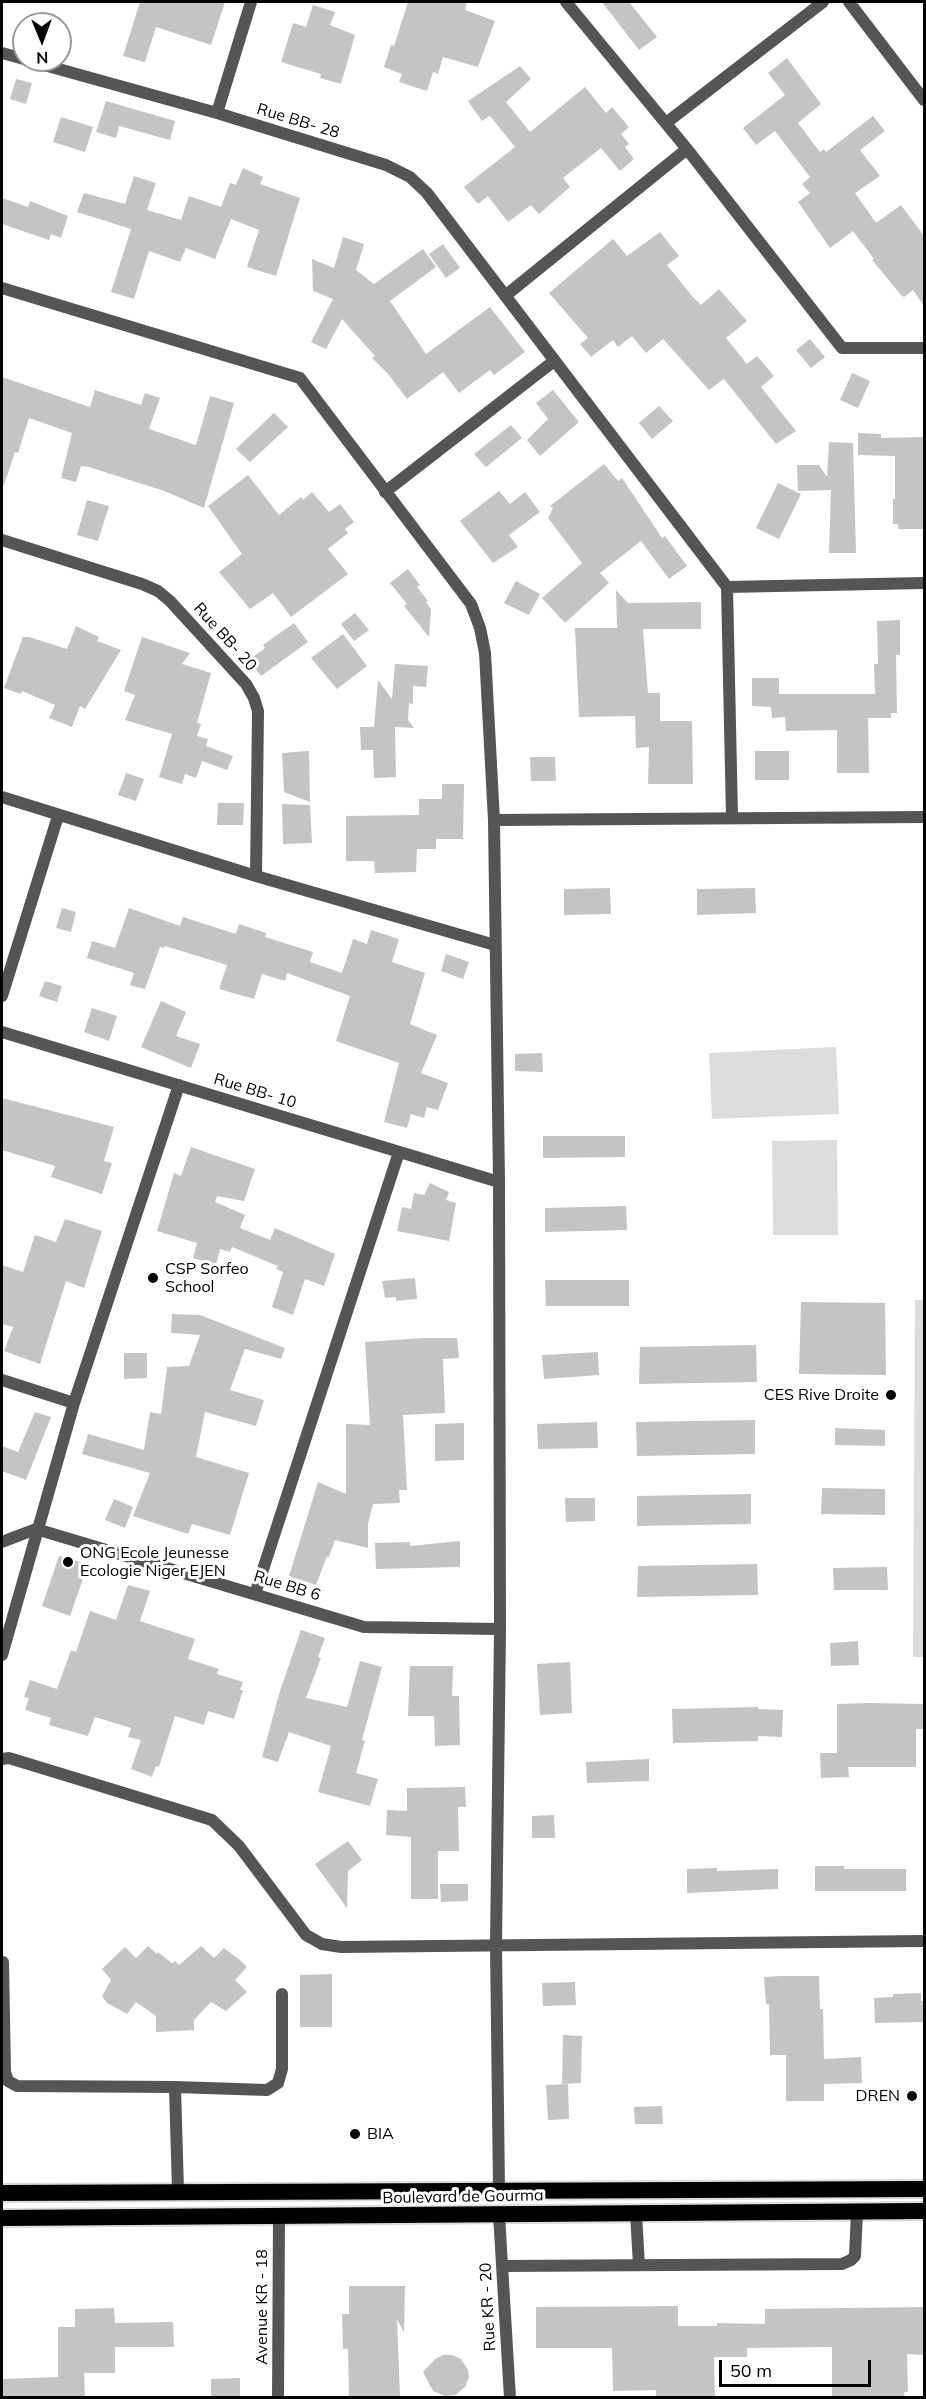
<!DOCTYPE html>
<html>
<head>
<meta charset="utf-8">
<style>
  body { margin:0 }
  #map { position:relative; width:926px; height:2399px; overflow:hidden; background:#fff; font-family:Mulish,sans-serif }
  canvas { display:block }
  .frame { position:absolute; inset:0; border:3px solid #000; pointer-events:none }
  .north { position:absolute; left:12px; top:12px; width:60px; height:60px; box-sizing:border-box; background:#fff; border:2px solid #999; border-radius:50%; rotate:179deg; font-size:16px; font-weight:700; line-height:24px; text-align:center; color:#000 }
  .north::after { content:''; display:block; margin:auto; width:21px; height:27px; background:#000; clip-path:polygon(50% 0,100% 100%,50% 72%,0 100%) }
  .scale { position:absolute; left:719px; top:2360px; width:152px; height:27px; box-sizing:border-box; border:3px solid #000; border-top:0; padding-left:8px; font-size:18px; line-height:21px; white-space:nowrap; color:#000; -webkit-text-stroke:4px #fff; paint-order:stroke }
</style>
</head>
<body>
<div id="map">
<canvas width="926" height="2399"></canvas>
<div class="frame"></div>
<div class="north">N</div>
<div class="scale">50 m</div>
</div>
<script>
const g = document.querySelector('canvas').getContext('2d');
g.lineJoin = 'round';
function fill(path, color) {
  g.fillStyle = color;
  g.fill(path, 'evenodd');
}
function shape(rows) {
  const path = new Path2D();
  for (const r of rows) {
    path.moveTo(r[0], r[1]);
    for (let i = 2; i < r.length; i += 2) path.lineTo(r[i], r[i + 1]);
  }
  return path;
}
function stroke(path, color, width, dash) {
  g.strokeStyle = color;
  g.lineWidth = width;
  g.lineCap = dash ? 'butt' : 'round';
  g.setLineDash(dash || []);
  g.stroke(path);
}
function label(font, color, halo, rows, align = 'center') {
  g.font = font + ' Mulish,sans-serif';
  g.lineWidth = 6;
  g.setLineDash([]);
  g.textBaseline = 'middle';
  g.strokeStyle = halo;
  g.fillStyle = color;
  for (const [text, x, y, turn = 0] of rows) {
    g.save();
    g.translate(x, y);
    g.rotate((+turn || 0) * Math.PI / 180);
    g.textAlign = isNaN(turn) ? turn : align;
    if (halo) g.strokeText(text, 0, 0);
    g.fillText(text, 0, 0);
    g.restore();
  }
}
fill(shape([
  [836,1047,839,1114,712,1119,709,1053],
  [837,1140,838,1235,773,1235,772,1141],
  [915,1300,924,1300,924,1657,913,1657]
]), '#dcdcdc');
fill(shape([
  [140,2,225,2,211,45,156,27,145,62,123,56],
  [408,2,467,2,465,10,495,21,478,67,443,57,438,74,433,72,427,91,399,82,402,74,384,67,391,45,394,46],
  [602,2,629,2,657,37,639,50],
  [313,5,335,12,330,25,355,35,341,84,320,78,321,74,281,62,293,23,306,27],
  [787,58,821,104,798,123,820,152,824,149,826,152,873,116,885,131,860,150,880,176,855,193,876,223,901,205,924,236,924,306,913,290,904,297,901,295,872,260,874,259,853,231,830,248,798,202,810,193,802,184,810,177,775,131,756,145,743,128,785,95,768,73],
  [520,66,531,79,506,102,530,132,585,87,606,113,612,107,629,127,621,134,629,144,625,147,634,159,620,171,601,148,563,178,570,187,539,214,531,205,508,222,488,196,478,204,464,187,515,147,490,116,482,121,468,101],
  [16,79,32,83,26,104,10,99],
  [106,101,175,121,170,140,119,126,116,138,96,132],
  [61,117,93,127,85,152,53,142],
  [243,168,263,177,260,184,300,198,276,276,247,267,259,230,231,219,215,259,186,248,180,262,149,251,134,299,111,292,131,229,77,212,84,193,125,204,134,176,156,183,147,210,181,220,189,196,221,207,230,183,236,185],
  [2,198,28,207,30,201,68,216,61,238,51,234,49,240,2,224],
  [660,232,679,256,667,265,692,296,701,305,719,289,747,321,726,338,747,364,757,356,774,376,761,387,796,431,776,444,724,379,709,390,663,339,646,353,632,336,618,347,613,340,591,357,580,344,588,338,549,293,613,239,627,256],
  [343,237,364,244,356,270,374,284,423,249,436,267,390,301,426,354,490,307,525,352,494,375,490,370,459,393,443,372,407,399,389,375,372,358,375,356,342,319,326,349,311,342,333,299,313,291,312,259,334,268],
  [443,244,460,268,446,278,429,254],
  [810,339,825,357,811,368,796,350],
  [852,373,870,381,858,408,840,400],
  [2,377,90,407,95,390,141,405,145,393,160,398,149,429,196,445,210,396,234,403,204,508,164,491,89,467,81,466,76,482,61,478,72,433,29,418,18,453,15,452,4,485,2,484],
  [553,390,579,422,540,456,527,440,548,419,536,403],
  [659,406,673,421,652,439,639,423],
  [274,413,288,427,250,462,236,449],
  [511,425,522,438,486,467,474,454],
  [858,433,881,434,881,438,924,437,924,529,898,529,898,524,893,524,893,499,895,499,895,456,858,455],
  [829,442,853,443,856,553,829,553,831,490,798,491,797,465,819,465,827,477],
  [604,464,618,481,622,478,662,538,665,536,687,566,669,579,641,541,600,573,609,583,565,623,542,598,582,563,548,518,553,508,550,506],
  [248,475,279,515,301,497,303,500,312,492,329,512,340,504,354,522,345,529,348,533,328,549,348,574,291,617,273,593,250,609,219,572,242,554,208,506],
  [778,483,801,494,779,539,756,528],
  [499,491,510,504,525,492,540,512,509,535,518,547,493,563,460,521],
  [87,500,109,506,98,541,77,535],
  [408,569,420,585,417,587,428,601,426,602,431,609,429,637,404,606,407,604,390,583],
  [516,581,540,594,529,615,504,603],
  [616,590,628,603,701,602,701,629,643,629,648,693,660,693,660,721,692,721,693,784,648,784,649,747,636,748,635,716,579,717,575,628,617,628],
  [355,613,369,630,354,641,341,624],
  [900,620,900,655,896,655,897,713,891,713,891,718,868,718,869,773,837,773,837,730,786,731,785,717,772,718,771,707,752,706,752,678,779,678,779,694,875,694,874,664,878,664,877,621],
  [294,623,308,642,261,676,249,660,265,648,263,645],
  [76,626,99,637,97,641,121,650,85,709,80,706,72,727,49,718,55,705,22,691,21,694,4,688,23,637,29,637,67,649],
  [343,634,367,666,337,689,311,658],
  [142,637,190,653,182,664,211,673,197,723,201,724,197,736,208,739,206,746,233,756,227,770,202,761,196,778,185,774,182,784,159,777,172,734,125,720,135,695,124,691],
  [395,664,428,666,426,687,413,686,413,704,409,703,408,720,414,728,395,727,396,777,374,778,373,750,361,750,360,727,374,727,378,680,392,699],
  [309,751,310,802,284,792,282,753],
  [755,751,789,751,789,780,755,780],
  [530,757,555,757,556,781,531,781],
  [126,773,144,779,136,801,118,795],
  [442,784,464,784,463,839,436,839,436,849,417,849,416,872,375,873,374,861,346,861,346,816,419,815,419,799,442,799],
  [218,803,244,803,243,825,217,825],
  [282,804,310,805,312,843,283,844],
  [610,888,611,914,564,915,564,889],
  [755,888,756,913,697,915,697,889],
  [62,908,76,912,71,932,56,928],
  [129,908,180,926,183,917,236,934,239,924,266,933,265,937,313,952,310,962,342,973,353,939,367,944,371,930,399,939,392,962,425,973,410,1024,437,1035,421,1073,448,1083,438,1110,427,1107,424,1118,411,1114,407,1128,384,1122,399,1063,336,1041,350,996,287,973,285,981,262,974,254,999,219,989,227,965,165,946,164,948,160,947,145,989,130,985,134,973,87,958,92,941,115,948],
  [446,954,469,962,463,979,441,971],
  [45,981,62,986,57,1002,39,996],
  [161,1001,186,1012,176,1036,200,1044,191,1068,141,1047],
  [92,1008,117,1016,109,1041,84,1032],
  [542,1053,543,1072,515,1071,515,1054],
  [2,1098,114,1127,104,1161,112,1163,102,1194,51,1177,55,1166,2,1150],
  [543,1136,625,1136,625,1157,543,1158],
  [191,1147,255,1169,244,1201,217,1196,215,1202,245,1215,240,1228,270,1240,275,1228,335,1254,324,1286,305,1279,293,1315,272,1307,283,1272,276,1269,278,1266,232,1247,230,1252,220,1249,216,1265,193,1258,197,1243,157,1231,174,1173,181,1176],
  [430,1183,449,1192,446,1200,456,1203,449,1241,397,1231,402,1207,411,1209,414,1193,424,1195],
  [626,1206,627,1230,545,1232,545,1208],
  [65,1219,102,1231,84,1288,66,1281,40,1364,4,1351,13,1327,2,1324,2,1265,23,1272,35,1235,56,1242],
  [415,1278,417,1299,396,1301,396,1297,385,1298,382,1281],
  [545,1280,629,1280,629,1306,546,1306],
  [801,1302,885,1303,886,1375,799,1374],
  [172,1314,200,1315,285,1348,281,1359,245,1349,230,1390,264,1400,256,1426,205,1412,196,1457,249,1473,230,1535,192,1524,188,1534,133,1516,150,1473,82,1454,88,1434,144,1450,150,1412,161,1414,167,1367,189,1366,200,1335,171,1333],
  [423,1338,457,1338,459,1358,443,1359,445,1413,403,1415,407,1490,399,1490,400,1503,373,1504,368,1524,368,1548,335,1540,329,1557,327,1556,316,1585,289,1576,318,1482,346,1494,346,1424,370,1425,365,1342],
  [756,1345,757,1382,639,1384,640,1347],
  [598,1352,599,1375,544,1379,542,1355],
  [124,1353,147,1353,147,1378,124,1379],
  [35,1412,51,1417,26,1480,2,1471,2,1446,18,1452],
  [755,1420,755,1454,637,1456,636,1422],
  [597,1422,598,1448,538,1449,537,1424],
  [464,1423,464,1460,435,1461,435,1424],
  [835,1428,885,1430,885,1446,835,1445],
  [822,1488,885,1489,885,1515,821,1514],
  [751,1494,751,1524,637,1526,637,1496],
  [565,1498,595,1498,595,1521,566,1522],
  [114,1499,133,1507,125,1528,105,1520],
  [460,1541,460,1567,376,1569,375,1543,410,1542,410,1546],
  [59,1556,88,1564,70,1616,42,1606],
  [757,1564,758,1595,637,1597,638,1566],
  [887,1567,888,1590,834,1590,833,1568],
  [128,1585,150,1591,140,1621,195,1639,188,1659,219,1669,217,1674,243,1682,240,1690,243,1690,234,1719,208,1711,204,1725,175,1716,159,1767,156,1766,152,1777,131,1769,141,1740,128,1737,131,1728,95,1717,88,1736,49,1725,51,1718,25,1710,29,1698,24,1697,30,1680,57,1689,71,1650,76,1652,90,1611,116,1620],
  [301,1630,325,1638,318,1657,321,1658,306,1698,347,1707,360,1661,382,1667,362,1740,365,1741,356,1773,378,1779,370,1806,318,1792,331,1746,289,1732,278,1762,262,1757,279,1694],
  [858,1641,859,1665,831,1666,830,1643],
  [570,1662,572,1713,540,1715,537,1664],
  [410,1666,453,1666,452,1696,459,1696,460,1745,435,1746,434,1716,408,1716],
  [869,1703,924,1704,924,1729,916,1729,916,1767,848,1767,849,1777,821,1778,820,1753,837,1753,837,1704],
  [758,1707,758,1709,783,1710,782,1737,758,1736,758,1741,673,1743,672,1709],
  [649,1759,649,1781,587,1783,586,1762],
  [465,1787,466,1807,458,1807,459,1851,438,1851,438,1899,411,1899,411,1837,386,1835,387,1810,407,1811,407,1788],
  [554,1815,555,1838,532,1838,532,1816],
  [348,1841,362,1860,348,1871,347,1908,315,1864],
  [815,1866,844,1866,844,1869,906,1869,906,1891,815,1891],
  [717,1868,717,1871,778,1869,778,1889,687,1893,687,1869],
  [440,1884,468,1884,468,1901,441,1902],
  [148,1946,157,1954,158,1952,172,1963,175,1961,179,1965,201,1946,214,1958,224,1948,240,1960,247,1967,235,1980,247,1992,226,2011,211,2002,194,2020,194,2030,156,2032,156,2016,136,2002,127,2014,107,2003,102,1996,111,1980,102,1969,125,1947,136,1958],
  [332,1974,332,2027,300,2027,300,1975],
  [781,1976,819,1976,820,2009,823,2009,824,2059,861,2057,862,2083,824,2084,824,2101,786,2101,786,2055,770,2055,769,2004,766,2004,764,1977],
  [575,1982,576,2005,543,2006,542,1983],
  [921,1993,921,2001,924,2001,924,2022,875,2023,874,1998,893,1997,893,1994],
  [563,2035,582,2036,581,2083,562,2084],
  [568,2084,569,2119,548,2120,546,2085],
  [662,2106,663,2124,635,2124,634,2107],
  [349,2286,405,2286,404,2333,397,2319,400,2397,349,2397,348,2349,343,2349,342,2314,349,2314],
  [678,2306,678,2326,717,2326,717,2323,765,2324,765,2309,924,2307,924,2355,907,2354,908,2392,904,2392,905,2397,832,2397,832,2347,747,2348,747,2357,714,2357,715,2397,656,2397,656,2390,613,2391,612,2348,536,2348,536,2307],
  [114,2308,115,2323,173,2322,174,2347,115,2347,115,2373,84,2373,85,2397,2,2397,2,2379,58,2377,58,2327,75,2327,75,2309],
  [443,2355,452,2355,461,2359,468,2370,469,2377,465,2387,455,2395,445,2396,433,2391,423,2372,435,2359],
  [240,2378,240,2397,211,2397,211,2379]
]), '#c4c4c4');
const trunk = shape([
  [2,2193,924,2189],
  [2,2218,924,2211]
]);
stroke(trunk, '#dbdbdb', 20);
stroke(shape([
  [3,1962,5,2072,8,2081,17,2086,175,2087],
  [178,2191,175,2087,267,2090,278,2083,282,2069,282,1994]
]), '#555', 12);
stroke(shape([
  [566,2,687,149,842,348,924,348],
  [849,2,924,100],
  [2,53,24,59],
  [26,60,217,113,386,165,410,177,427,193,727,587,924,583],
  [217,113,251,2],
  [666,123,823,2],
  [505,296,687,149],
  [385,492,554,361],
  [2,540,142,584,158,591,170,601,246,684,254,698,258,711,256,876],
  [727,587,732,817],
  [2,797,256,876,495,945],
  [494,820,924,817],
  [2,996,58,816],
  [2,1032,499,1182],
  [2,1380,74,1403],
  [2,1542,36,1529,364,1627,500,1629],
  [255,1594,399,1152],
  [2,1655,74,1403,179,1085],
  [2,1759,9,1758,212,1820,239,1846,306,1935,322,1944,341,1947,924,1941],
  [636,2214,639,2265],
  [499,2215,510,2398],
  [502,2266,842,2264,851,2260,855,2256,857,2211],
  [278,2398,279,2217]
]), '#555', 12);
stroke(shape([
  [2,288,300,378,471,604,480,628,485,653,494,820,499,1182,500,1629,496,1945,499,2190]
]), '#555', 12);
stroke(trunk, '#000', 16);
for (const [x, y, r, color] of [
  [153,1278,6,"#000"],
  [891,1395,6,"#000"],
  [68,1562,6,"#000"],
  [912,2096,6,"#000"],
  [355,2134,6,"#000"]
]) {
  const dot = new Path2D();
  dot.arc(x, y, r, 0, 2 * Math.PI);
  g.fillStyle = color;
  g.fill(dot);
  stroke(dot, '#fff', 2);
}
label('16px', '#000', '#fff', [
  ["Rue BB- 28",298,121,17],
  ["Rue BB- 20",225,637,48],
  ["Rue BB- 10",255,1091,17],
  ["Rue BB 6",287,1586,17],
  ["Boulevard de Gourma",463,2197,-1],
  ["Avenue KR - 18",262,2307,-90],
  ["Rue KR - 20",488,2307,-93]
]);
label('16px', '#000', '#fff', [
  ["CSP Sorfeo",165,1269],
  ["School",165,1287],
  ["CES Rive Droite",879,1395,"right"],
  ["ONG Ecole Jeunesse",80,1553],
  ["Ecologie Niger EJEN",80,1571],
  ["DREN",900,2096,"right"],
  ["BIA",367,2134]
], 'left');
</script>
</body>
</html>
